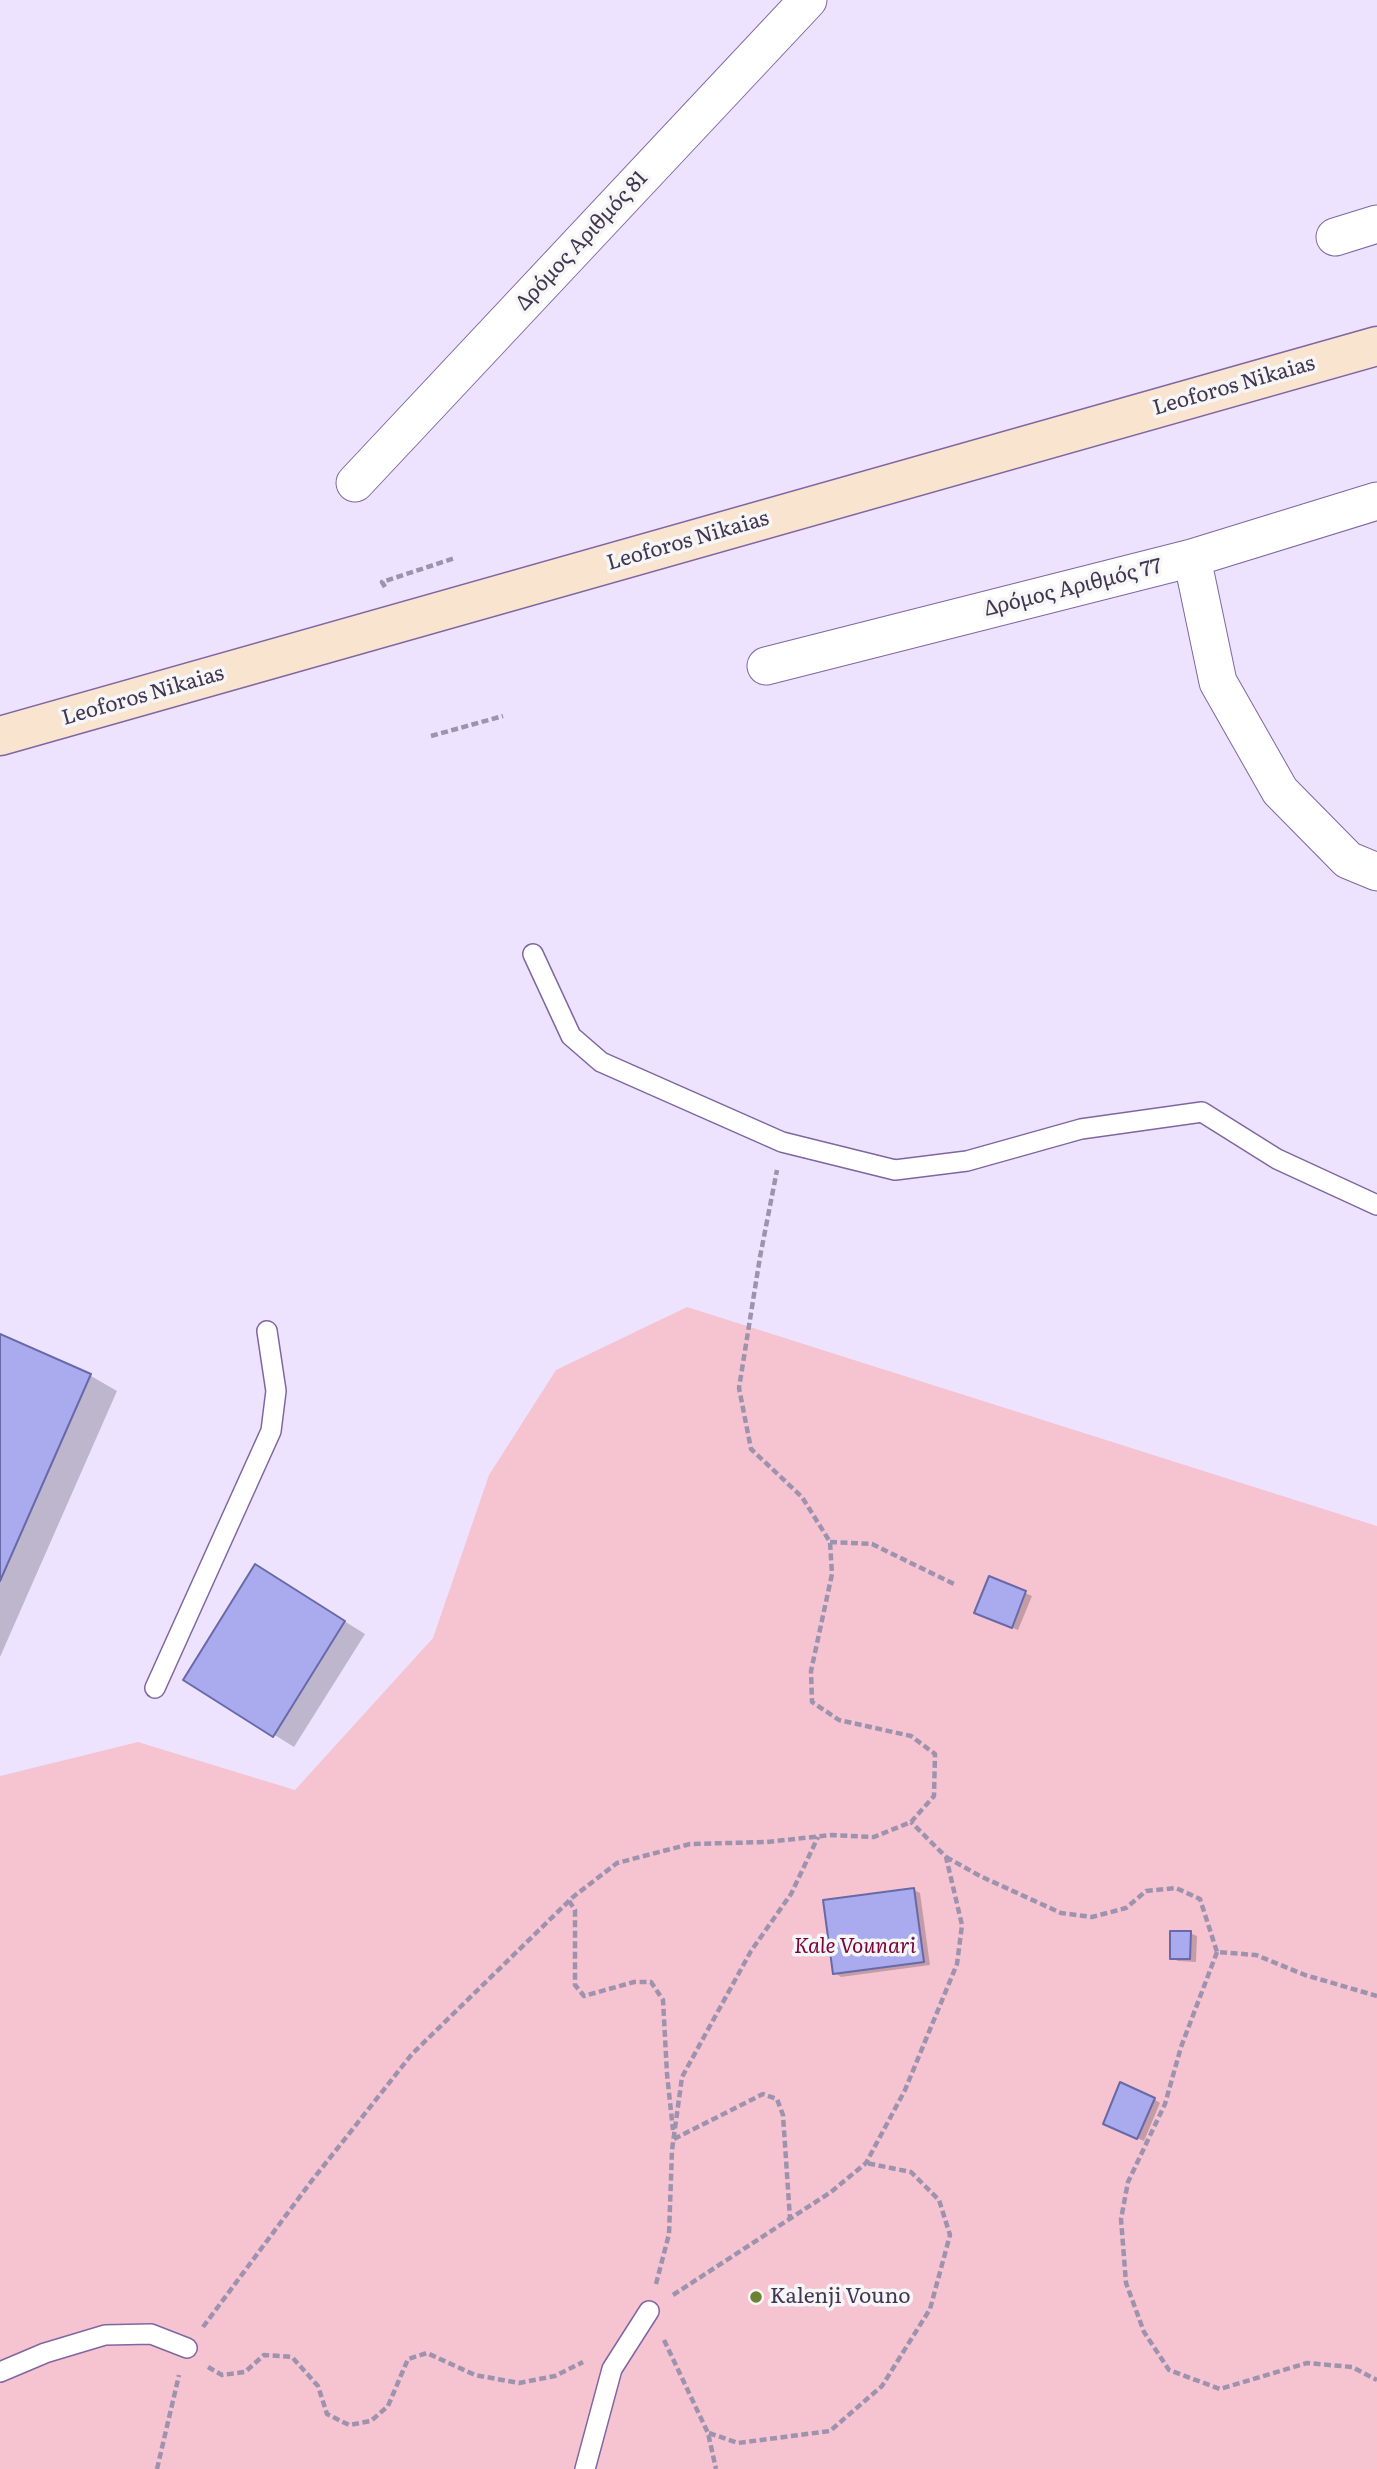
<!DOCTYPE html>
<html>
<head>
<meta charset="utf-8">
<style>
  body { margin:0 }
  canvas { display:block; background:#ede3ff }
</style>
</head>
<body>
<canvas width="1377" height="2469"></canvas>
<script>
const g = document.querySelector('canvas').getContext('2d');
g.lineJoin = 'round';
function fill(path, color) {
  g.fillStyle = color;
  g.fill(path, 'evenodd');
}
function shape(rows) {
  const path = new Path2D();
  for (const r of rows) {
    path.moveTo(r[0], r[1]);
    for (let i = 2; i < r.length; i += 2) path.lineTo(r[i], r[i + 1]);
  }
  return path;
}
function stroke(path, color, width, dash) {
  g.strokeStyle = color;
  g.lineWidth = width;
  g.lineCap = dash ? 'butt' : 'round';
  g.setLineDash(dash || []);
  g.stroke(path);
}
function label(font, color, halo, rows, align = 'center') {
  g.font = font + ' Literata,serif';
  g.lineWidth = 7;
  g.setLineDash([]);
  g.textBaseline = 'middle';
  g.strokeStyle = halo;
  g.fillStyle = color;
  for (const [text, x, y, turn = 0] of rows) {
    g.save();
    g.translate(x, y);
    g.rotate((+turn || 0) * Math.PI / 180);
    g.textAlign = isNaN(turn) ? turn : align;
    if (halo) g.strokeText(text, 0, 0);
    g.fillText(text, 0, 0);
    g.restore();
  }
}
fill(shape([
  [687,1307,1377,1526,1377,2469,0,2469,0,1776,138,1742,295,1790,433,1638,489,1475,556,1370]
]), '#f6c4d0');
fill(shape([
  [0,1336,91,1376,117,1391,0,1657],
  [275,1578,365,1634,294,1747,185,1679],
  [990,1578,1032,1596,1018,1630,982,1616],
  [914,1890,920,1893,930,1965,841,1977,835,1973],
  [1190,1933,1197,1936,1196,1962,1178,1961,1172,1958],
  [1154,2099,1160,2103,1144,2141,1111,2127]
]), '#0003');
const building = shape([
  [0,1334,91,1374,0,1581,0,1334],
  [255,1564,345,1621,273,1737,183,1680,255,1564],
  [989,1576,1026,1591,1012,1628,974,1613,989,1576],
  [914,1888,924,1962,833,1974,823,1900,914,1888],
  [1170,1931,1191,1931,1190,1959,1170,1959,1170,1931],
  [1120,2082,1155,2098,1137,2139,1103,2124,1120,2082]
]);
fill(building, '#a9abee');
stroke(building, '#6869a7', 2);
const service = shape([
  [533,954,571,1036,601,1062,782,1142,895,1170,967,1161,1081,1129,1202,1112,1277,1159,1377,1205],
  [155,1688,271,1431,276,1391,267,1331],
  [0,2372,45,2353,105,2335,151,2334,187,2348],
  [585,2469,612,2369,649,2311]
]);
const minor = shape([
  [1335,237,1377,224],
  [355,483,808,0],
  [1192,558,1218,682,1280,791,1348,860,1377,872],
  [766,666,1192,558,1377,501]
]);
const secondary = shape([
  [0,736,1377,346]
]);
stroke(service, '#7f66a2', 22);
stroke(minor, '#7f66a2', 39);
stroke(secondary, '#7f66a2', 41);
stroke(shape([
  [385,587,382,582,455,558],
  [431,736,503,716],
  [830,1542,872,1544,956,1585],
  [946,1857,980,1876,1061,1913,1092,1917,1126,1908,1146,1891,1176,1888,1200,1899,1217,1952,1256,1955,1305,1975,1377,1996],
  [569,1901,575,1910,575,1985,584,1996,634,1982,651,1982,663,2000,667,2074,673,2130],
  [1217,1952,1181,2047,1165,2104,1128,2182,1121,2219,1126,2283,1144,2332,1169,2370,1220,2389,1307,2363,1352,2367,1377,2380],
  [674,2139,763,2094,777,2099,783,2115,790,2219],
  [656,2284,669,2234,672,2150,682,2077,751,1951,791,1894,818,1837],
  [673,2295,831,2192,866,2163,905,2090,957,1964,962,1925,946,1857,911,1822],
  [203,2327,310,2183,412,2054,573,1897,617,1863,690,1844,767,1842,832,1835,874,1837,911,1822,934,1796,935,1754,911,1736,839,1720,812,1702,811,1671,832,1574,830,1542,802,1497,751,1449,739,1388,760,1257,777,1170],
  [664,2340,708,2433,716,2469],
  [208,2367,222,2375,245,2372,264,2355,292,2357,318,2386,327,2414,349,2425,371,2421,388,2406,408,2359,427,2353,475,2375,519,2383,555,2376,583,2362],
  [709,2433,738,2443,830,2431,882,2386,930,2309,950,2235,939,2200,911,2172,866,2163],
  [157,2469,179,2375]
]), '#9e93af', 4.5, [7, 3.5]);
stroke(service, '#fff', 19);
stroke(minor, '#fff', 37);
stroke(secondary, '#f9e4d0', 38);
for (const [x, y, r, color] of [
  [756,2297,7,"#6c8132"]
]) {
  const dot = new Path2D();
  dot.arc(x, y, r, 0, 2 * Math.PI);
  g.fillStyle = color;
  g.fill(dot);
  stroke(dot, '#f6f6f6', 2.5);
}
label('21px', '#413651', '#f6f6f6', [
  ["Δρόμος Αριθμός 81",582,241,-47],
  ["Leoforos Nikaias",1234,386,-16],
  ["Leoforos Nikaias",688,541,-16],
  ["Δρόμος Αριθμός 77",1073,588,-14],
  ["Leoforos Nikaias",143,696,-16]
]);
label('italic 21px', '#7b053b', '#f6f6f6', [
  ["Kale Vounari",855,1947]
]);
label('21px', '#413651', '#f6f6f6', [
  ["Kalenji Vouno",770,2297]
], 'left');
</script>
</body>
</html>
